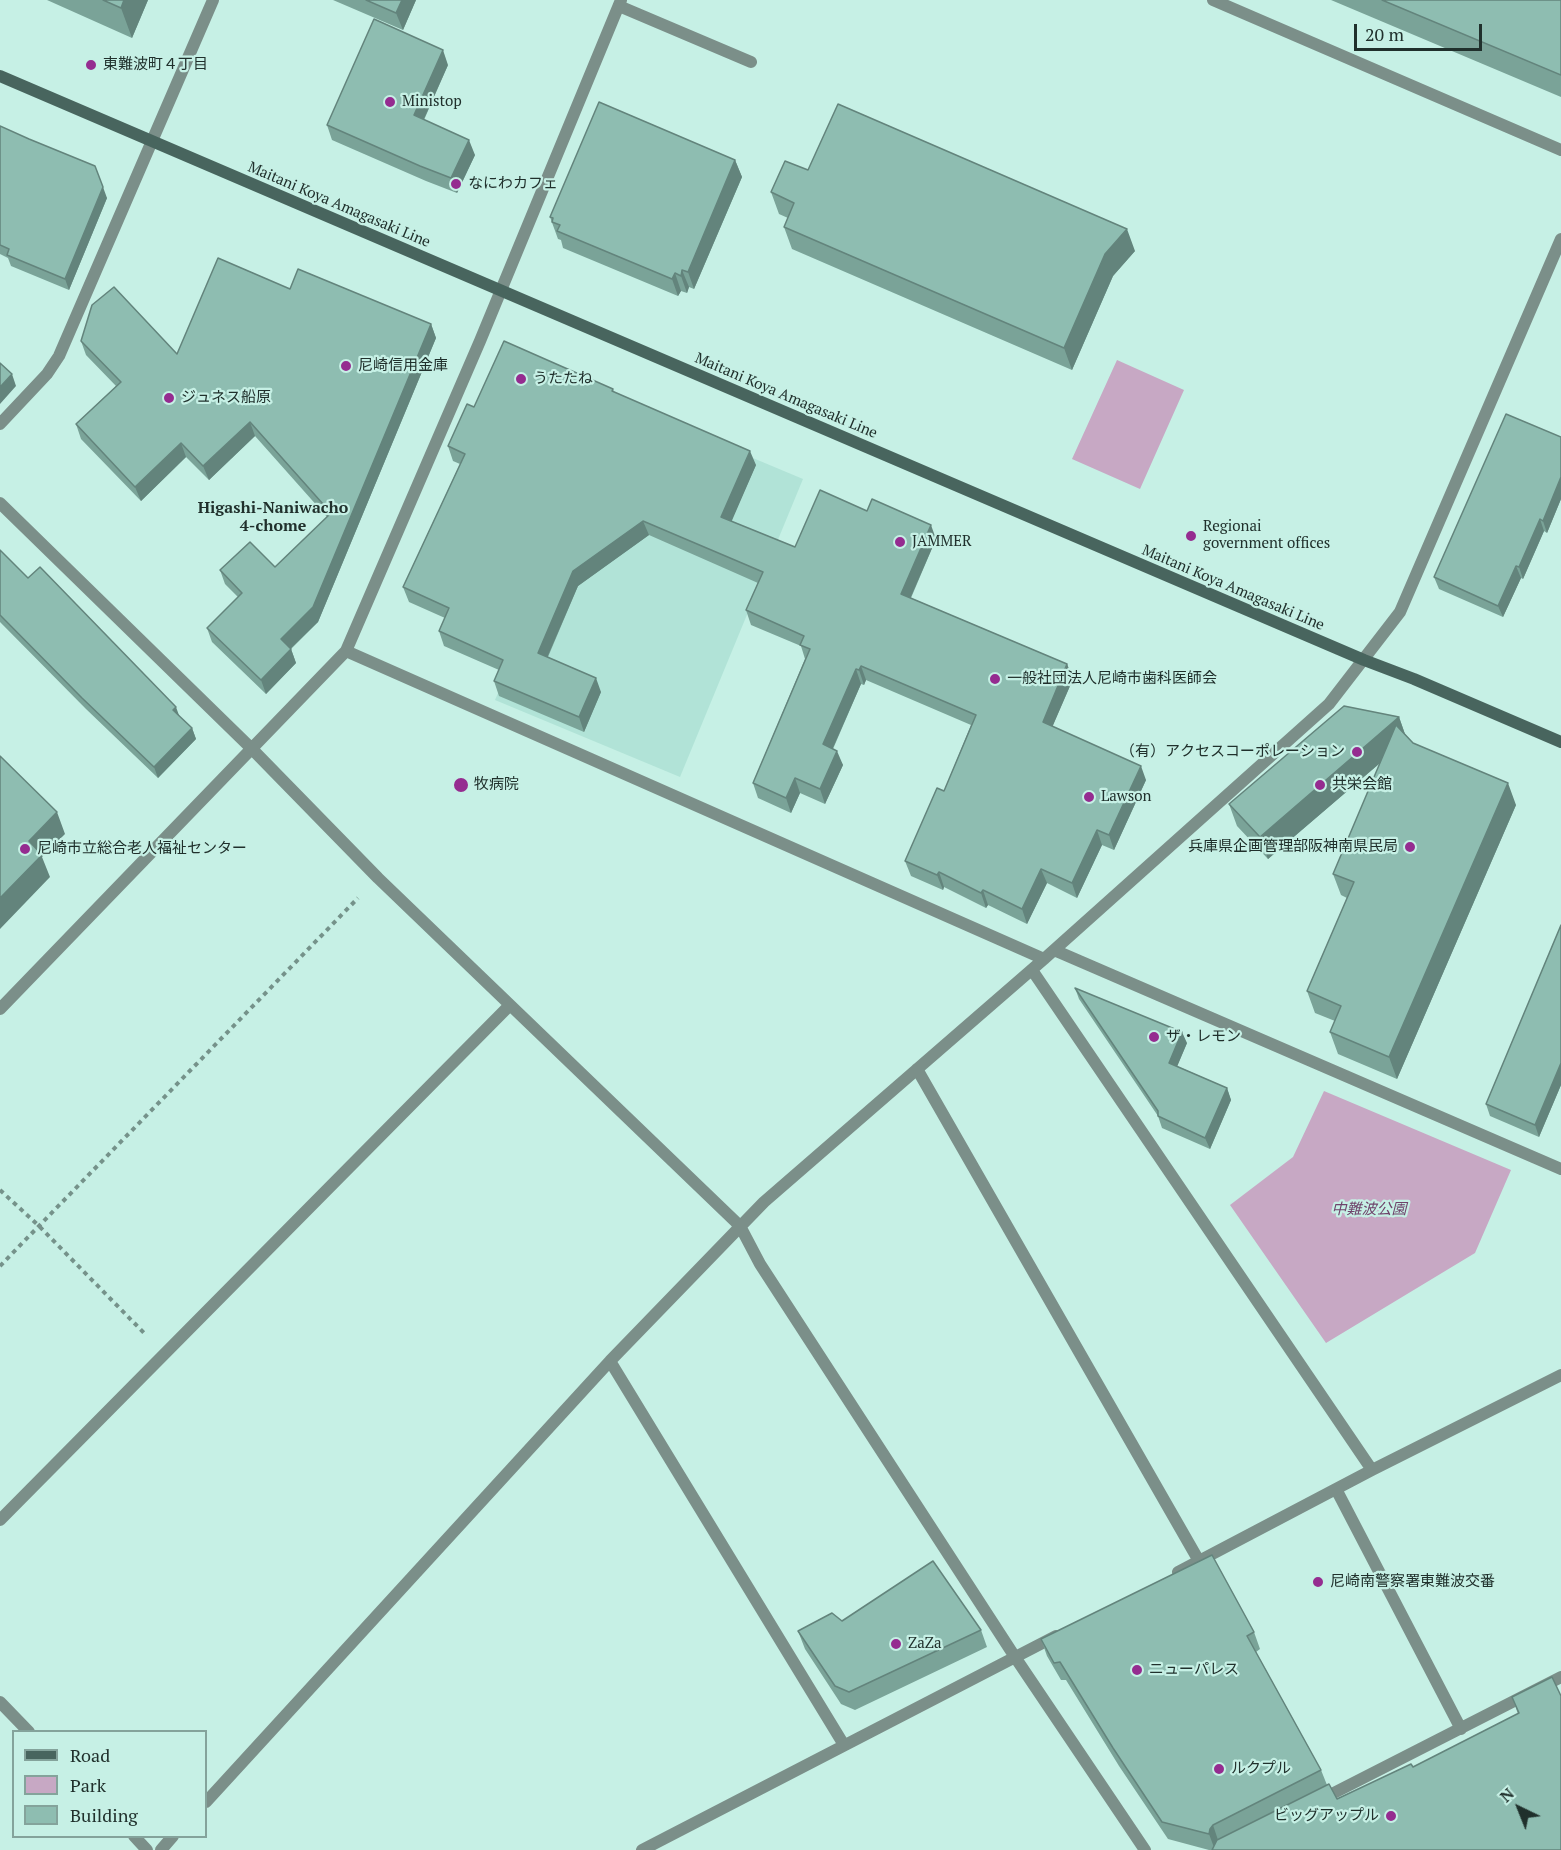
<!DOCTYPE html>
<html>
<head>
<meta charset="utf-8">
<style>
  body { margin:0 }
  #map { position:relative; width:1561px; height:1850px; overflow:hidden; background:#c6f0e5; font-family:"PT Serif",serif }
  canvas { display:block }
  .legend { position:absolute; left:12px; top:1730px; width:195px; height:108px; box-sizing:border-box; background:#c6f0e5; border:2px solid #84a39b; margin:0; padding:8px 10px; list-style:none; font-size:18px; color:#20302c }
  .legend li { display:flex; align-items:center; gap:12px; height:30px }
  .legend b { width:30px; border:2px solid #84a39b }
  .north { position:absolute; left:1489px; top:1778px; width:60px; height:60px; -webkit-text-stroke:4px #c6f0e5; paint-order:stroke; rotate:317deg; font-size:16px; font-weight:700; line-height:24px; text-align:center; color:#20302c }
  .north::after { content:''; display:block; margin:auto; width:21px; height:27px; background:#20302c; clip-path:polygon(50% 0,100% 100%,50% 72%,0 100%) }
  .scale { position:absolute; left:1354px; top:24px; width:128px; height:27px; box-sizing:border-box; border:3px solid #20302c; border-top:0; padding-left:8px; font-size:18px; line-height:21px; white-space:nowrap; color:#20302c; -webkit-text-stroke:4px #c6f0e5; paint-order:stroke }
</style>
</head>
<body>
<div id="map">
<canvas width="1561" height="1850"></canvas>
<ul class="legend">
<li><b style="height:8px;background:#48655e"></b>Road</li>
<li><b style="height:16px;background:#c7a8c4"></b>Park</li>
<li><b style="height:16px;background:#8ebdb1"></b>Building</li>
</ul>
<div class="north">N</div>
<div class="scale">20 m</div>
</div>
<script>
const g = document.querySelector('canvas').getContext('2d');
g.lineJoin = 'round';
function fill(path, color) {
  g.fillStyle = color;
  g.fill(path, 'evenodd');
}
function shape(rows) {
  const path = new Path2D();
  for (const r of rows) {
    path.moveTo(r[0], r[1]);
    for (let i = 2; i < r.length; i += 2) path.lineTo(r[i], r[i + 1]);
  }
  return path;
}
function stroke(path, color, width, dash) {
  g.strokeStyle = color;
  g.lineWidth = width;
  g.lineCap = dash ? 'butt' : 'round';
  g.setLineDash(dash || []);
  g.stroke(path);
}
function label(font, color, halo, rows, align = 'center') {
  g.font = font + ' "PT Serif","Noto Sans JP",serif';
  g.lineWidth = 4.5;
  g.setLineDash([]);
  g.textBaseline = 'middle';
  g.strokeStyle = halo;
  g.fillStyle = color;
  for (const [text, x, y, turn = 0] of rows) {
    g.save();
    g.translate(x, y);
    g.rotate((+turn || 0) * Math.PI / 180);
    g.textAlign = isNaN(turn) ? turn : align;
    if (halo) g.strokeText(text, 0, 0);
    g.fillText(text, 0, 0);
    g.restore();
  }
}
fill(shape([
  [624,404,803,479,680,777,495,700]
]), '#b1e3d7');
fill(shape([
  [1117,360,1184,390,1140,489,1072,459],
  [1324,1091,1511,1170,1475,1253,1326,1343,1230,1205,1293,1157]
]), '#c7a8c4');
stroke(shape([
  [0,1190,39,1226,146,1335],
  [0,1266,358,898]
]), '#75928a', 4, [4.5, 4.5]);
stroke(shape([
  [619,6,751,62]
]), '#7b8f89', 12);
stroke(shape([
  [1213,0,1561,150],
  [0,424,47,374,59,356,213,0],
  [0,503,252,749,378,878,740,1226,760,1264,1015,1657,1145,1850],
  [346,651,1044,959],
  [1054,950,1561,1169],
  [1032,970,1372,1470],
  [0,1009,346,651,480,341,621,0],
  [917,1069,1199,1561],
  [610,1361,844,1745],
  [1336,1489,1461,1729],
  [0,1520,509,1006],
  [1178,1572,1372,1470,1561,1375],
  [0,1702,29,1732],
  [1320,1800,1561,1677],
  [206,1802,610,1361,764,1202,1044,959,1329,704,1400,612,1561,239],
  [134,1836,147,1850],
  [161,1850,173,1836],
  [642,1850,1056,1636]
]), '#7b8f89', 12);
stroke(shape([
  [0,76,1364,660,1414,679,1561,742]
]), '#48655e', 12);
fill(shape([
  [47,0,148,0,132,38],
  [333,0,416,0,403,30],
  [1331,0,1561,0,1561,97],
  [448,65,424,120,475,155,457,193,426,181,332,140,327,125],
  [0,126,107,198,69,290,11,266,8,258,0,254],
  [735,160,742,177,694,289,689,287,687,293,681,291,678,296,563,248,561,240,558,239,550,217],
  [808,170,1135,251,1113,276,1072,370,792,249,784,227,788,218,779,214,771,192],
  [290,289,431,324,436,338,318,622,291,649,296,663,266,694,212,642,207,628,238,597,225,584,220,570,275,567,327,517,255,436,209,480,186,457,141,501,81,439,76,424,116,386,86,355,81,341,177,354],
  [613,389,614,392,756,465,731,521,795,547,867,511,936,539,911,598,1067,664,1073,679,1052,727,1146,780,1114,850,1102,845,1077,898,1047,883,1027,924,988,905,986,908,944,887,943,890,911,876,905,861,944,791,971,725,866,680,864,685,861,684,833,749,843,765,825,804,800,793,791,813,758,798,753,783,805,659,801,646,751,625,746,610,758,583,649,535,578,586,548,657,601,692,584,732,499,696,494,681,499,670,444,646,439,631,445,618,409,602,403,587,460,464,453,461,448,446],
  [1561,437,1561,499,1547,533,1544,531,1523,579,1521,578,1503,617,1439,589,1434,577],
  [0,550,28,578,192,728,196,739,158,778,86,709,0,622],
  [1399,717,1405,734,1413,743,1516,805,1397,1079,1338,1054,1330,1032,1335,1021,1315,1013,1307,991,1347,898,1341,895,1333,874,1380,763,1268,859,1237,826,1229,804],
  [1561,925,1561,1085,1539,1137,1490,1116,1486,1104],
  [1075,988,1187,1043,1177,1066,1227,1088,1231,1100,1210,1149,1162,1128,1158,1116,1079,999],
  [842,1621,981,1630,987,1647,855,1710,841,1704,805,1649,798,1631],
  [1254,1632,1260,1649,1256,1652,1321,1770,1327,1785,1337,1799,1413,1767,1518,1714,1512,1697,1552,1677,1561,1850,1209,1850,1168,1839,1119,1766,1066,1680,1061,1680,1047,1656,1041,1639]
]), '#7aa398');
fill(shape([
  [124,0,148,0,132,38,121,8],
  [402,0,416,0,403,30,396,13],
  [443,50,448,65,419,130,414,115],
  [469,140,475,155,457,193,451,178],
  [735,160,742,177,694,289,688,272],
  [103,187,107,198,69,290,65,279],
  [1127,229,1135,251,1113,276,1072,370,1064,348,1105,254],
  [682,270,689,287,687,293,681,276],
  [675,273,681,291,678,296,672,279],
  [431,324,436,338,318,622,286,653,281,639],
  [12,374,16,386,0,404,0,387],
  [250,422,255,436,209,480,203,466],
  [181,443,186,457,141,501,135,487],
  [750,451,756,465,727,532,721,517],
  [1561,477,1561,499,1547,533,1543,521],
  [1540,519,1544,531,1523,579,1519,567],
  [643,521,649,535,578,586,543,667,538,653,573,571],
  [931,525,936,539,906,608,901,594],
  [1516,566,1521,578,1503,617,1498,606],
  [291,649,296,663,266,694,261,680],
  [1067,664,1073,679,1048,737,1043,722],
  [861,666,866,680,864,685,859,670],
  [856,669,861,684,828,759,823,744],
  [596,678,601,692,584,732,579,717],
  [176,707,180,718,173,710],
  [1399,717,1407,740,1268,859,1260,837],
  [192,728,196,739,158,778,154,767],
  [837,751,843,765,825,804,820,789],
  [1141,766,1146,780,1114,850,1109,835],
  [795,778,800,793,791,813,786,798],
  [1508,783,1516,805,1397,1079,1389,1057],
  [57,812,65,834,42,857,50,877,0,929,0,898,29,841],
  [1097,830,1102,845,1077,898,1072,883],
  [1041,869,1047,883,1027,924,1022,909],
  [939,872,944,887,943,890,937,875],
  [983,890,988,905,986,908,981,893],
  [1182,1032,1187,1043,1174,1074,1169,1063],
  [1561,1063,1561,1085,1539,1137,1535,1125],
  [1227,1088,1231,1100,1210,1149,1205,1138],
  [1213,1825,1219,1843,1215,1850,1209,1834,1210,1829]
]), '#63847c');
const building = shape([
  [103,0,124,0,121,8,103,0],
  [366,0,402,0,396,13,366,0],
  [1382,0,1561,0,1561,75,1382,0],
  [374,19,443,50,414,115,469,140,451,178,420,166,327,125,374,19],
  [599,102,735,160,688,272,682,270,681,276,675,273,672,279,557,231,560,225,552,222,553,218,550,217,599,102],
  [838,104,1127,229,1105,254,1064,348,784,227,794,203,771,192,785,161,808,170,838,104],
  [0,126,29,139,95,166,103,187,65,279,7,255,9,249,0,245,0,126],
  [218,258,290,289,298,269,431,324,313,607,281,639,291,649,261,680,207,628,242,593,220,570,250,542,275,567,331,513,250,422,203,466,181,443,135,487,76,424,121,382,81,341,92,305,114,287,177,354,218,258],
  [504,341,613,389,612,391,750,451,721,517,795,547,820,490,867,511,872,499,931,525,901,594,1067,664,1043,722,1141,766,1109,835,1097,830,1072,883,1041,869,1022,909,983,890,981,893,939,872,937,875,905,861,937,788,944,791,976,715,861,666,859,670,856,669,823,744,837,751,820,789,795,778,786,798,753,783,810,649,800,645,804,636,746,610,763,572,643,521,573,571,538,653,596,678,579,717,494,681,503,660,439,631,449,608,403,587,465,454,448,446,467,404,474,407,504,341],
  [0,363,12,374,0,387,0,363],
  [1506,414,1561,437,1561,477,1543,521,1540,519,1519,567,1516,566,1498,606,1434,577,1506,414],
  [0,550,28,578,40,567,176,707,173,710,192,728,154,767,82,698,0,615,0,550],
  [1344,706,1399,717,1260,837,1229,804,1344,706],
  [1396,725,1413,743,1508,783,1389,1057,1330,1032,1341,1006,1307,991,1354,882,1333,874,1396,725],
  [0,756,57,812,29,841,42,855,0,898,0,756],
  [1561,925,1561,1063,1535,1125,1486,1104,1561,925],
  [1075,988,1182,1032,1169,1063,1227,1088,1205,1138,1158,1116,1158,1111,1075,988],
  [1212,1555,1254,1632,1247,1636,1321,1770,1213,1825,1210,1829,1209,1834,1162,1822,1113,1748,1060,1662,1054,1663,1041,1639,1212,1555],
  [933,1561,981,1630,849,1692,835,1686,798,1631,832,1613,842,1621,933,1561],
  [1552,1677,1561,1696,1561,1850,1212,1850,1217,1840,1329,1784,1337,1799,1411,1764,1413,1767,1519,1713,1512,1697,1552,1677]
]);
fill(building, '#8ebdb1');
stroke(building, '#63847c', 1.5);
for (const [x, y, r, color] of [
  [91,65,6,"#952c90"],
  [390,102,6,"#952c90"],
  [456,184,6,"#952c90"],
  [346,366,6,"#952c90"],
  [521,379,6,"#952c90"],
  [169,398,6,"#952c90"],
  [1191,536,6,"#952c90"],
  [900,542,6,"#952c90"],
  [995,679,6,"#952c90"],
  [1357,752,6,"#952c90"],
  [461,785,8,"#952c90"],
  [1320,785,6,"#952c90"],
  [1089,797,6,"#952c90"],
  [1410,847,6,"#952c90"],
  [25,849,6,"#952c90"],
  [1154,1037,6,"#952c90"],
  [1318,1582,6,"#952c90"],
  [896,1644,6,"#952c90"],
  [1137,1670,6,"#952c90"],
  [1219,1769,6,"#952c90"],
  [1391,1816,6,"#952c90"]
]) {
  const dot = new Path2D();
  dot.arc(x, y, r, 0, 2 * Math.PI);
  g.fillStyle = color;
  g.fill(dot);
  stroke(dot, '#c6f0e5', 2);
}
label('15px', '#20302c', '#c6f0e5', [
  ["東難波町４丁目",103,65],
  ["Ministop",402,102],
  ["なにわカフェ",468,184],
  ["尼崎信用金庫",358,366],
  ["うたたね",533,379],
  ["ジュネス船原",181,398],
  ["Regionai",1203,527],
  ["government offices",1203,544],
  ["JAMMER",912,542],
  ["一般社団法人尼崎市歯科医師会",1007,679],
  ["（有）アクセスコーポレーション",1345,752,"right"],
  ["牧病院",474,785],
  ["共栄会館",1332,785],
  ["Lawson",1101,797],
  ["兵庫県企画管理部阪神南県民局",1398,847,"right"],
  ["尼崎市立総合老人福祉センター",37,849],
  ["ザ・レモン",1166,1037],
  ["尼崎南警察署東難波交番",1330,1582],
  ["ZaZa",908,1644],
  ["ニューパレス",1149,1670],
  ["ルクプル",1231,1769],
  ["ビッグアップル",1379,1816,"right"]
], 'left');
label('15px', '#20302c', '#c6f0e5', [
  ["Maitani Koya Amagasaki Line",339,205,23],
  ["Maitani Koya Amagasaki Line",786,396,23],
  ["Maitani Koya Amagasaki Line",1233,588,23]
]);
label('italic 15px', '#6f436b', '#c6f0e5', [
  ["中難波公園",1369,1210]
]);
label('bold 16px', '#20302c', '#c6f0e5', [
  ["Higashi-Naniwacho",273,508],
  ["4-chome",273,526]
]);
</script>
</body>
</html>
